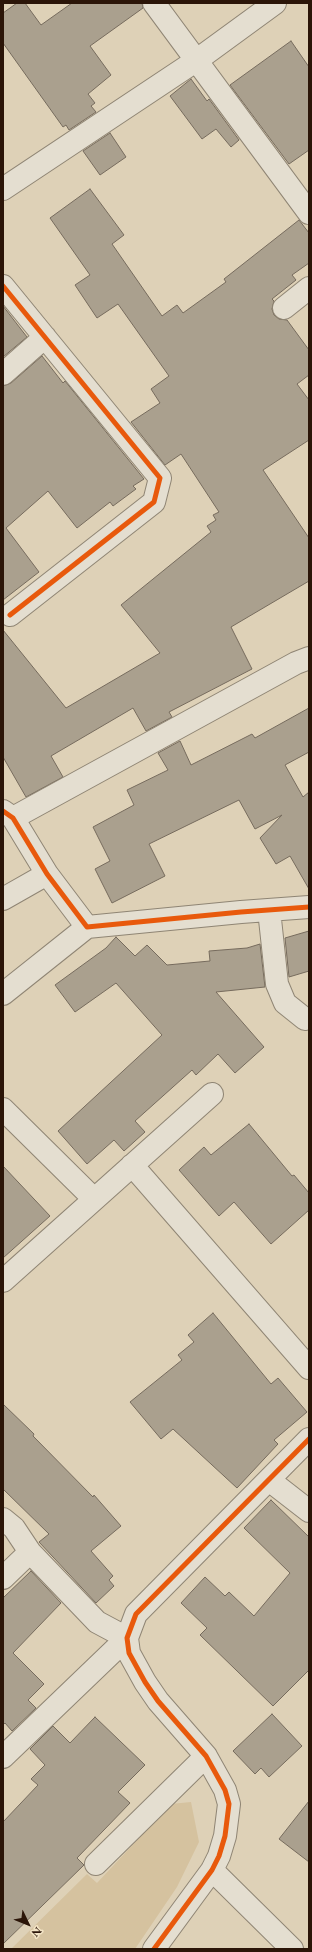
<!DOCTYPE html>
<html>
<head>
<meta charset="utf-8">
<style>
  body { margin:0 }
  #map { position:relative; width:312px; height:1952px; overflow:hidden; background:#ded1b7; font-family:"EB Garamond",serif }
  canvas { display:block }
  .frame { position:absolute; inset:0; border:4px solid #2b1508; pointer-events:none }
  .north { position:absolute; left:8px; top:1904px; width:40px; height:40px; -webkit-text-stroke:3px #f4e5c6; paint-order:stroke; rotate:133deg; font-size:11px; font-weight:700; line-height:16px; text-align:center; color:#2b1508 }
  .north::after { content:''; display:block; margin:auto; width:14px; height:18px; background:#2b1508; clip-path:polygon(50% 0,100% 100%,50% 72%,0 100%) }
</style>
</head>
<body>
<div id="map">
<canvas width="312" height="1952"></canvas>
<div class="frame"></div>
<div class="north">N</div>
</div>
<script>
const g = document.querySelector('canvas').getContext('2d');
g.lineJoin = 'round';
function fill(path, color) {
  g.fillStyle = color;
  g.fill(path, 'evenodd');
}
function shape(rows) {
  const path = new Path2D();
  for (const r of rows) {
    path.moveTo(r[0], r[1]);
    for (let i = 2; i < r.length; i += 2) path.lineTo(r[i], r[i + 1]);
  }
  return path;
}
function stroke(path, color, width, dash) {
  g.strokeStyle = color;
  g.lineWidth = width;
  g.lineCap = dash ? 'butt' : 'round';
  g.setLineDash(dash || []);
  g.stroke(path);
}
fill(shape([
  [191,1802,199,1842,177,1887,135,1949,11,1949,87,1874,97,1883,171,1804]
]), '#d5c29f');
const building = shape([
  [17,3,25,3,41,25,72,3,142,3,143,8,90,46,111,75,88,94,95,103,91,106,96,112,69,130,66,125,63,127,3,43,3,13,17,3],
  [291,41,309,67,309,150,289,164,230,85,291,41],
  [191,79,207,101,209,99,239,140,231,147,216,129,202,139,170,96,191,79],
  [110,133,126,157,100,175,83,151,110,133],
  [90,189,124,235,112,244,162,316,177,305,183,313,226,282,224,279,299,220,309,233,309,263,292,275,296,280,272,299,274,301,272,309,274,315,279,319,287,320,309,350,309,375,297,384,309,400,309,440,263,470,309,538,309,581,231,627,252,669,169,712,172,717,146,731,133,708,51,756,63,777,26,797,3,757,3,630,66,708,160,653,121,605,211,532,207,526,216,520,213,515,219,512,181,454,165,465,131,422,160,403,151,389,169,376,118,304,97,318,75,285,90,275,50,218,90,189],
  [3,306,27,337,3,357,3,306],
  [42,356,63,383,65,381,144,479,133,486,136,489,113,506,110,502,77,528,48,491,6,528,39,572,3,600,3,386,11,383,42,356],
  [309,708,309,752,285,765,303,797,309,792,309,889,290,856,276,864,260,838,282,815,255,829,239,800,149,844,165,876,112,903,95,869,110,861,93,827,134,805,127,790,168,770,158,753,180,741,191,765,252,734,255,738,309,708],
  [309,931,309,971,289,977,285,938,309,931],
  [116,937,135,956,147,945,167,965,210,961,209,951,247,948,260,944,265,987,216,992,264,1047,235,1073,218,1054,196,1075,192,1070,135,1121,145,1132,124,1151,114,1140,87,1164,58,1131,162,1035,116,983,75,1012,55,985,106,948,116,937],
  [249,1124,292,1176,294,1175,309,1193,309,1210,271,1244,234,1202,219,1216,179,1170,204,1147,211,1155,249,1124],
  [3,1166,50,1216,3,1258,3,1166],
  [213,1313,271,1384,278,1378,307,1412,274,1440,278,1444,237,1488,173,1429,161,1439,130,1402,182,1360,178,1355,194,1342,188,1335,213,1313],
  [3,1404,34,1434,33,1436,93,1497,94,1495,121,1526,91,1551,113,1576,109,1580,114,1586,96,1603,39,1542,49,1534,3,1489,3,1404],
  [271,1500,309,1537,309,1670,273,1706,200,1635,207,1628,181,1603,205,1577,225,1596,229,1592,254,1616,290,1573,244,1528,271,1500],
  [31,1571,61,1603,13,1653,44,1684,28,1700,36,1708,12,1731,5,1723,3,1725,3,1598,31,1571],
  [272,1714,302,1746,269,1777,261,1768,255,1774,233,1751,272,1714],
  [95,1717,145,1765,118,1792,130,1803,77,1858,84,1865,3,1944,3,1822,38,1785,31,1779,45,1765,30,1749,53,1726,70,1743,95,1717],
  [309,1801,309,1862,279,1839,309,1801]
]);
fill(building, '#aaa08e');
stroke(building, '#766b5d', 1);
const minor = shape([
  [154,3,309,213],
  [3,189,197,60,275,3],
  [3,286,160,478,154,502,10,615],
  [284,308,309,288],
  [3,374,45,337],
  [3,811,13,818,47,874,87,927,241,912,309,907],
  [13,818,296,663,309,658],
  [3,899,47,874],
  [269,910,277,984,285,1003,305,1019],
  [3,994,87,927],
  [3,1109,94,1199],
  [132,1165,309,1368],
  [3,1281,212,1094],
  [269,1480,309,1511],
  [3,1519,14,1528,30,1552,97,1622,127,1638,3,1757],
  [3,1578,30,1552],
  [96,1864,206,1756],
  [212,1870,292,1949],
  [154,1949,212,1870,219,1856,225,1836,229,1804,225,1790,206,1756,158,1701,145,1682,129,1653,127,1638,136,1614,309,1439]
]);
stroke(minor, '#8f8574', 24);
stroke(minor, '#e4ded0', 22);
stroke(shape([
  [3,286,160,478,154,502,10,615],
  [3,811,13,818,47,874,87,927,241,912,309,907],
  [154,1949,212,1870,219,1856,225,1836,229,1804,225,1790,206,1756,158,1701,145,1682,129,1653,127,1638,136,1614,309,1439]
]), '#e8590c', 5);
</script>
</body>
</html>
